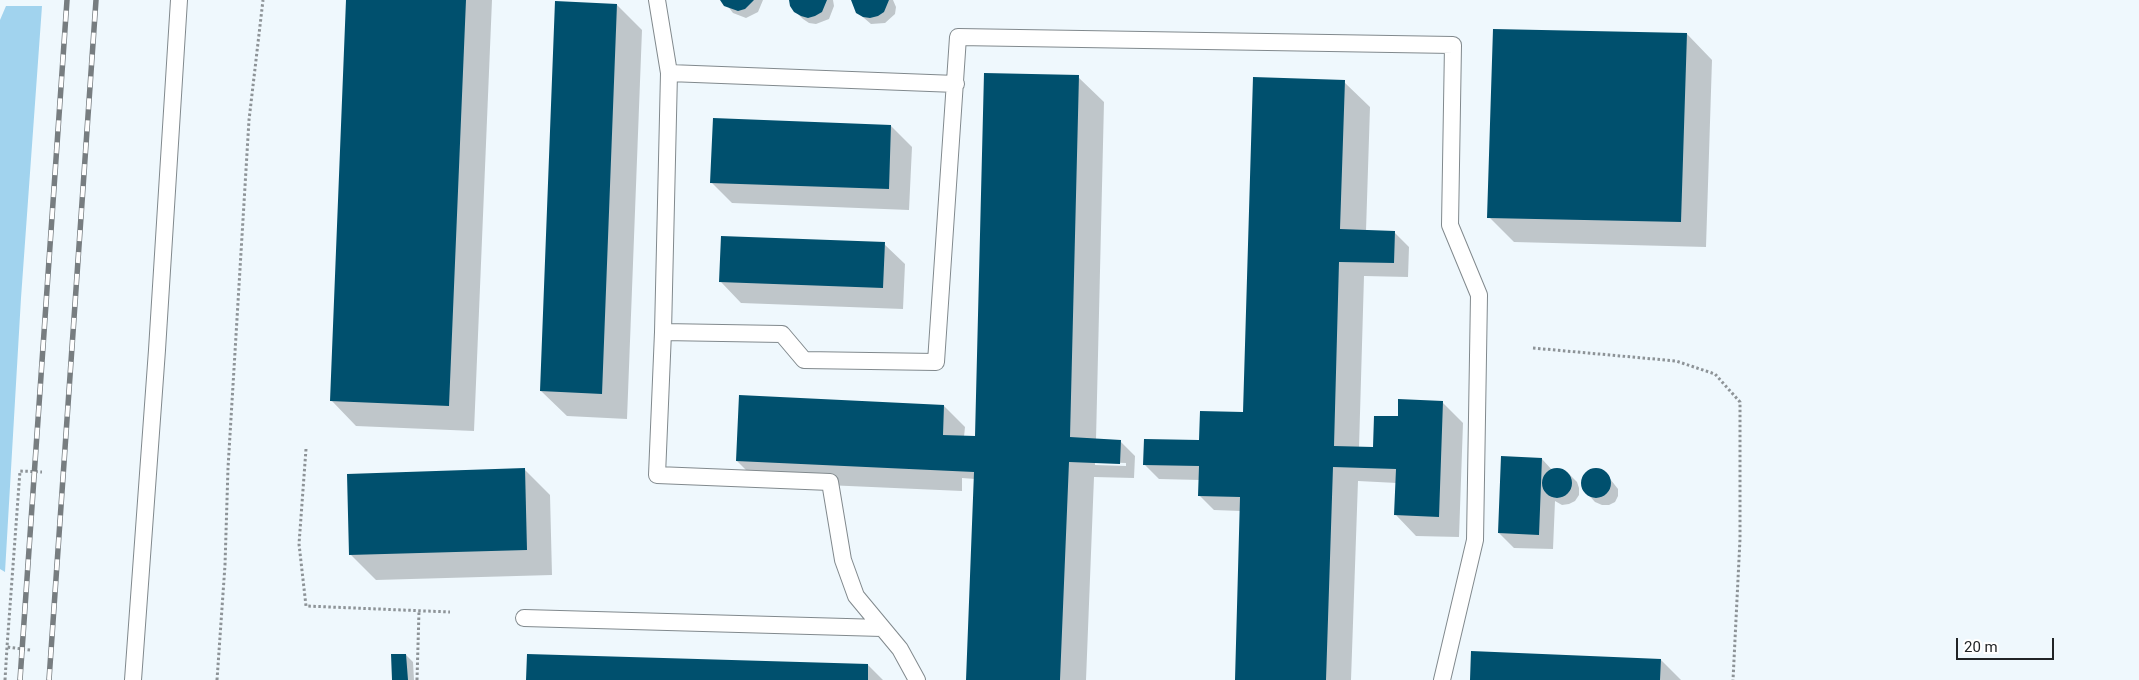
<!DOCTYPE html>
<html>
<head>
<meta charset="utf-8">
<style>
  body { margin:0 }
  #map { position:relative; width:2139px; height:680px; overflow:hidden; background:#eff8fd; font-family:Roboto,sans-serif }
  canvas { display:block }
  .scale { position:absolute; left:1956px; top:638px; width:98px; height:22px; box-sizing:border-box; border:2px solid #212426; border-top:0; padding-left:6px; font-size:15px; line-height:18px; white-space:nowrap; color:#212426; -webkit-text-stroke:4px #fff; paint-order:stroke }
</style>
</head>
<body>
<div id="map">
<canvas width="2139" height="680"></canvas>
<div class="scale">20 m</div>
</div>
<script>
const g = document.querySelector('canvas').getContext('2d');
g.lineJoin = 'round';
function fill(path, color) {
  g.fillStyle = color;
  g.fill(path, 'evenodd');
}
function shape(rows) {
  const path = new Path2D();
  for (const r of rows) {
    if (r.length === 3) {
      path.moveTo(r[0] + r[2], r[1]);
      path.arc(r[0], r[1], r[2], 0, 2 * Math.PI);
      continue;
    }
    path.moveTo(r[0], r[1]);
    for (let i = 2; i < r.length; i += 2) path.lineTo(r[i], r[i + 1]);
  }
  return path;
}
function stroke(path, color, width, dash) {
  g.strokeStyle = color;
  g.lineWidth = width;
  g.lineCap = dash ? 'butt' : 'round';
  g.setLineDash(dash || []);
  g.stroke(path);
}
fill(shape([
  [6,6,42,6,21,298,5,572,0,569,0,20]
]), '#a1d3ee');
fill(shape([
  [347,0,492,0,474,431,356,426,331,400],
  [723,0,763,0,758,12,746,18,733,13],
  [790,0,833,0,834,6,829,19,816,24,809,23,803,19,795,11],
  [852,0,893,0,896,7,895,14,885,23,871,24,857,12],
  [617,5,642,30,627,419,567,416,541,391],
  [1687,34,1712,60,1706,247,1514,242,1489,217],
  [1078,77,1104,102,1096,440,1120,441,1135,456,1134,478,1094,477,1086,680,967,680,975,479,962,478,962,491,758,482,737,461,944,406,965,427,964,437,976,439],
  [1095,462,1126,463,1126,466,1095,465],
  [1344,82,1370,107,1366,231,1394,232,1409,247,1408,277,1364,276,1359,448,1375,448,1397,418,1442,402,1463,423,1459,537,1416,536,1396,515,1397,483,1358,481,1351,680,1236,680,1241,511,1214,510,1199,495,1200,480,1159,479,1144,464,1200,442,1244,413],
  [891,126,912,147,909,210,732,203,711,182],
  [884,244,905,264,903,309,741,303,721,282],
  [1542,459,1552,470,1563,470,1569,474,1577,482,1579,488,1579,495,1575,501,1569,504,1562,505,1555,501,1553,549,1514,548,1499,533],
  [1595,469,1602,470,1607,475,1618,489,1618,496,1615,502,1609,505,1602,505,1595,502,1583,489,1584,476,1589,471],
  [525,470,550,495,552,575,376,580,350,554],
  [406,655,413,662,414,680,393,680],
  [1661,660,1681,680,1471,680],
  [868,665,883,680,527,680]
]), '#0003');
fill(shape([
  [346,0,466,0,449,406,330,401],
  [720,0,754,0,745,9,738,11,724,6],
  [789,0,827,0,822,12,815,16,808,18,801,16,794,12,790,6],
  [851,0,889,0,884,12,878,16,870,18,863,17,856,13],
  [555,1,617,4,602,394,540,391],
  [1493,29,1687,33,1681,222,1487,218],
  [984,73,1079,75,1070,437,1121,440,1120,464,1069,462,1060,680,966,680,974,472,736,461,739,395,944,405,943,435,975,436],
  [1253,77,1345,80,1340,229,1395,231,1394,263,1339,262,1334,446,1373,447,1374,416,1398,416,1398,399,1443,401,1439,517,1394,515,1396,469,1333,467,1326,680,1235,680,1240,497,1198,496,1199,466,1143,465,1144,439,1199,440,1200,411,1243,412],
  [713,118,891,125,889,189,710,183],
  [721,236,885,242,883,288,719,282],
  [1501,456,1542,458,1539,535,1498,533],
  [1596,483,15],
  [1557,483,15],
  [525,468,527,550,349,555,347,474],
  [1471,651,1661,659,1660,680,1470,680],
  [391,654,406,654,408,680,392,680],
  [527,654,868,664,868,680,526,680]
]), '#00506e');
const lane = shape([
  [657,0,669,73,663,332,782,334,804,360,936,362,958,37,1453,45,1450,225,1479,295,1475,540,1442,680],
  [669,73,956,84],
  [663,332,657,475,830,482,843,560,856,596,900,649,917,680],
  [524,618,882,628],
  [133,680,157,350,179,0]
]);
stroke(lane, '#81898d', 18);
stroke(shape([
  [1533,348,1676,361,1715,374,1740,402,1740,539,1733,680],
  [306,449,299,544,306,606,450,612],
  [30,650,7,647,20,471,42,472],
  [5,680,7,647],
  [217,680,225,565,228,468,249,120,263,0],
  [417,680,419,611]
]), '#8d9397', 3, [2.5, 2.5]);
stroke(lane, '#fff', 16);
const rail = shape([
  [20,680,67,0],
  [49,680,96,0]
]);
stroke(rail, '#777d80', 5.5);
stroke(rail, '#fff', 4, [11]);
</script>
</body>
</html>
